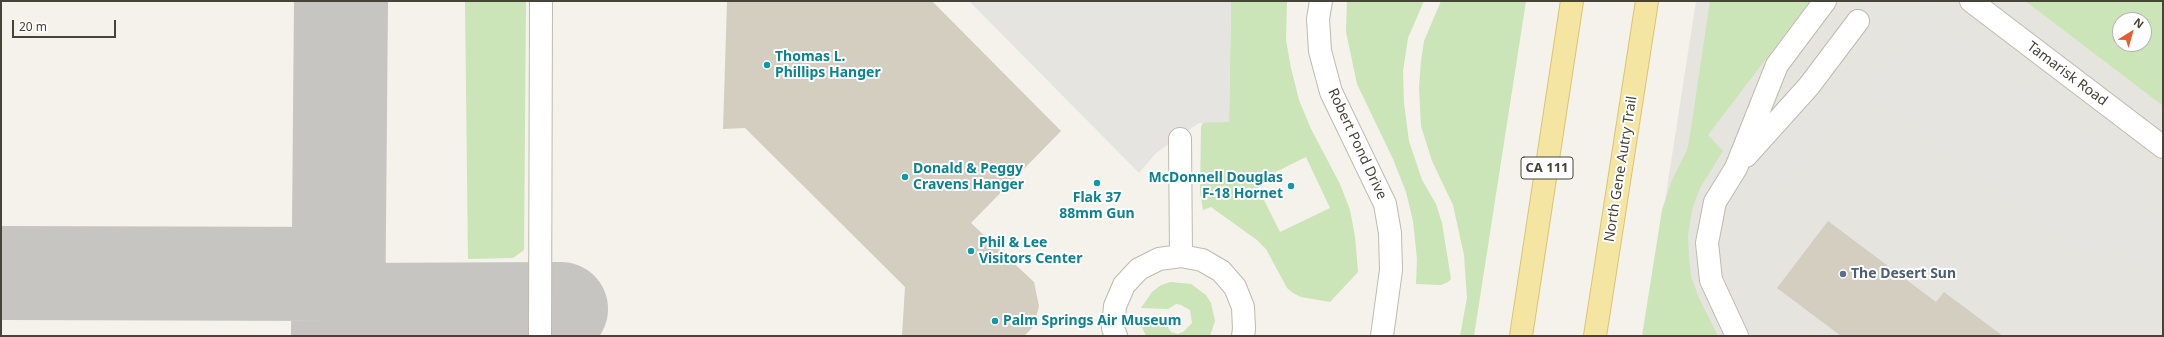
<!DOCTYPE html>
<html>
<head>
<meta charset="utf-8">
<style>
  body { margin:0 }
  #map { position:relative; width:2164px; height:337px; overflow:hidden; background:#f4f2ea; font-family:"Noto Sans",sans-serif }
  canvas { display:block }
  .frame { position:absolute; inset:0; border:2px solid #474339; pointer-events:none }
  .north { position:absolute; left:2112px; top:12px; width:40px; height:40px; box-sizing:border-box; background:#fff; border:1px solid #b5b4b0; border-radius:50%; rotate:37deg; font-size:11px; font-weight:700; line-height:16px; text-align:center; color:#474339 }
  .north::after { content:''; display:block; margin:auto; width:14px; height:18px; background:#e55d30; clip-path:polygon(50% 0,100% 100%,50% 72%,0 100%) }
  .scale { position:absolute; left:12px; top:20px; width:104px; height:18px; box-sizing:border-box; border:2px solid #474339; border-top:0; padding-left:5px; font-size:12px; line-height:14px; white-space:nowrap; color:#474339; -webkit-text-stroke:3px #fff; paint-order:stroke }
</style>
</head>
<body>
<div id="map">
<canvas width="2164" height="337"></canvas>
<div class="frame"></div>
<div class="north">N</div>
<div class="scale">20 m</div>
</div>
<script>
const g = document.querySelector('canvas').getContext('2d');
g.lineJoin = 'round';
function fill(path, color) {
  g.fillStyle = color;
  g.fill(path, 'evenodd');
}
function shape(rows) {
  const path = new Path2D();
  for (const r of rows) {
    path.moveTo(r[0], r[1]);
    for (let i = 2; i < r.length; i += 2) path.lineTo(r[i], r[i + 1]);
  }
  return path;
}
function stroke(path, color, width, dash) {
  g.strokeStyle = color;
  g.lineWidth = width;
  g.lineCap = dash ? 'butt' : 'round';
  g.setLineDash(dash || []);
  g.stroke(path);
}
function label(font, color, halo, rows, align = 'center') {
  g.font = font + ' "Noto Sans",sans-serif';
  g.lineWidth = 4;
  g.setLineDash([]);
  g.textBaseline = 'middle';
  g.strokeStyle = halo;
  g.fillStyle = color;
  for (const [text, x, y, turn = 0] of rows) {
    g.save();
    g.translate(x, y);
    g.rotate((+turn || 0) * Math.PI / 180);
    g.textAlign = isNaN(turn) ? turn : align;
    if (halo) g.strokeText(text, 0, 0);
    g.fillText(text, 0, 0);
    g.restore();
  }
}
fill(shape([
  [1696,1,2025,1,2163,106,2163,336,1644,336]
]), '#e6e4df');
fill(shape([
  [465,1,526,1,524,250,513,258,468,259],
  [1231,1,1287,1,1286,40,1291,68,1299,100,1311,129,1340,184,1350,210,1355,237,1358,272,1330,302,1301,297,1293,293,1287,288,1266,249,1257,240,1211,207,1203,210,1200,192,1201,127,1203,122,1229,121],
  [1306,157,1330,208,1280,232,1255,182],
  [1347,1,1424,1,1408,38,1403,71,1404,103,1409,141,1422,180,1436,204,1442,223,1451,279,1448,282,1441,285,1416,284,1417,259,1413,221,1406,192,1393,159,1357,84,1346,32],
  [1441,1,1526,1,1474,336,1460,336,1467,298,1464,255,1453,205,1432,161,1421,126,1419,87,1421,61,1424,41],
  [1710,1,1810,1,1708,135,1723,151,1700,188,1692,209,1688,236,1689,257,1691,276,1698,296,1718,336,1642,336,1662,210,1672,180,1687,150,1690,135],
  [2025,1,2163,1,2163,106],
  [2120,20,2144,20,2144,44,2120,44],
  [1171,282,1191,284,1206,295,1211,303,1215,321,1210,336,1146,336,1141,325,1167,326,1171,332,1178,334,1183,332,1192,323,1190,310,1181,305,1176,304,1168,309,1141,308,1152,292,1161,285]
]), '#cbe4b8');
fill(shape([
  [969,1,1231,1,1229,122,1199,123,1156,153,1139,173],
  [1928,14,2155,188,2140,209,2151,218,2163,203,2163,279,2115,242,2098,263,1870,90],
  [1809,86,1841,110,1777,194,1738,164]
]), '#e6e4e1');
stroke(shape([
  [1,273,339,274],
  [339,310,561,309],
  [338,336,341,1]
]), '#c6c5c1', 94);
fill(shape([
  [727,1,932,1,1061,131,971,223,1034,282,1039,306,1034,326,1024,336,902,336,905,287,745,128,723,129],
  [1828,221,1936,302,1944,292,2003,336,1841,336,1777,288]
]), '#d4cec1');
const minor = shape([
  [1321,1,1318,19,1320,51,1331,92,1385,204,1390,233,1391,270,1382,336],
  [1971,1,2163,147],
  [1180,139,1181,256],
  [1746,156,1809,86,1858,21],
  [540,336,541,1],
  [1116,336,1113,328,1115,306,1124,285,1139,269,1159,259,1181,256,1202,260,1221,271,1235,287,1243,307,1244,329,1243,336],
  [1737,336,1711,280,1707,243,1715,202,1736,168,1777,65,1825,1]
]);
const major = shape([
  [1521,336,1572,1],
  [1595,336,1647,1]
]);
stroke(minor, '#bebaae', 24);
stroke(major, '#d9c473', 24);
stroke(minor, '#fff', 22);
stroke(major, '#f5e5a2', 22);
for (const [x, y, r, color] of [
  [767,65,4,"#0f9aa8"],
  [905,177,4,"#0f9aa8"],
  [1097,183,4,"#0f9aa8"],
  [1291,186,4,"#0f9aa8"],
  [971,251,4,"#0f9aa8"],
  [1843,274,4,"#5c6f8a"],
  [995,321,4,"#0f9aa8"]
]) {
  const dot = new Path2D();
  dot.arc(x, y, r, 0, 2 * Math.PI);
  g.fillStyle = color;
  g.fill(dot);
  stroke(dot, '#fff', 1.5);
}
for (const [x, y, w] of [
  [1547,168,52]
]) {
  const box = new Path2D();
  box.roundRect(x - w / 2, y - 11, w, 22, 3);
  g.fillStyle = '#fff';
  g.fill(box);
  stroke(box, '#474339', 1);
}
label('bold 13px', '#474339', null, [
  ["CA 111",1547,168]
]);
label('bold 14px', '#0d838f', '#fff', [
  ["Thomas L.",775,57],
  ["Phillips Hanger",775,73],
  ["Donald & Peggy",913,169],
  ["Cravens Hanger",913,185],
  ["McDonnell Douglas",1283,178,"right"],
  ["F-18 Hornet",1283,194,"right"],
  ["Flak 37",1097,198,"center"],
  ["88mm Gun",1097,214,"center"],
  ["Phil & Lee",979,243],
  ["Visitors Center",979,259],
  ["Palm Springs Air Museum",1003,321]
], 'left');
label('14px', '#474339', '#fff', [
  ["Tamarisk Road",2067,74,37],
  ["Robert Pond Drive",1357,144,65],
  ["North Gene Autry Trail",1621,169,-81]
]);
label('bold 14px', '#4e5e75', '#fff', [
  ["The Desert Sun",1851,274]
], 'left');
</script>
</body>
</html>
